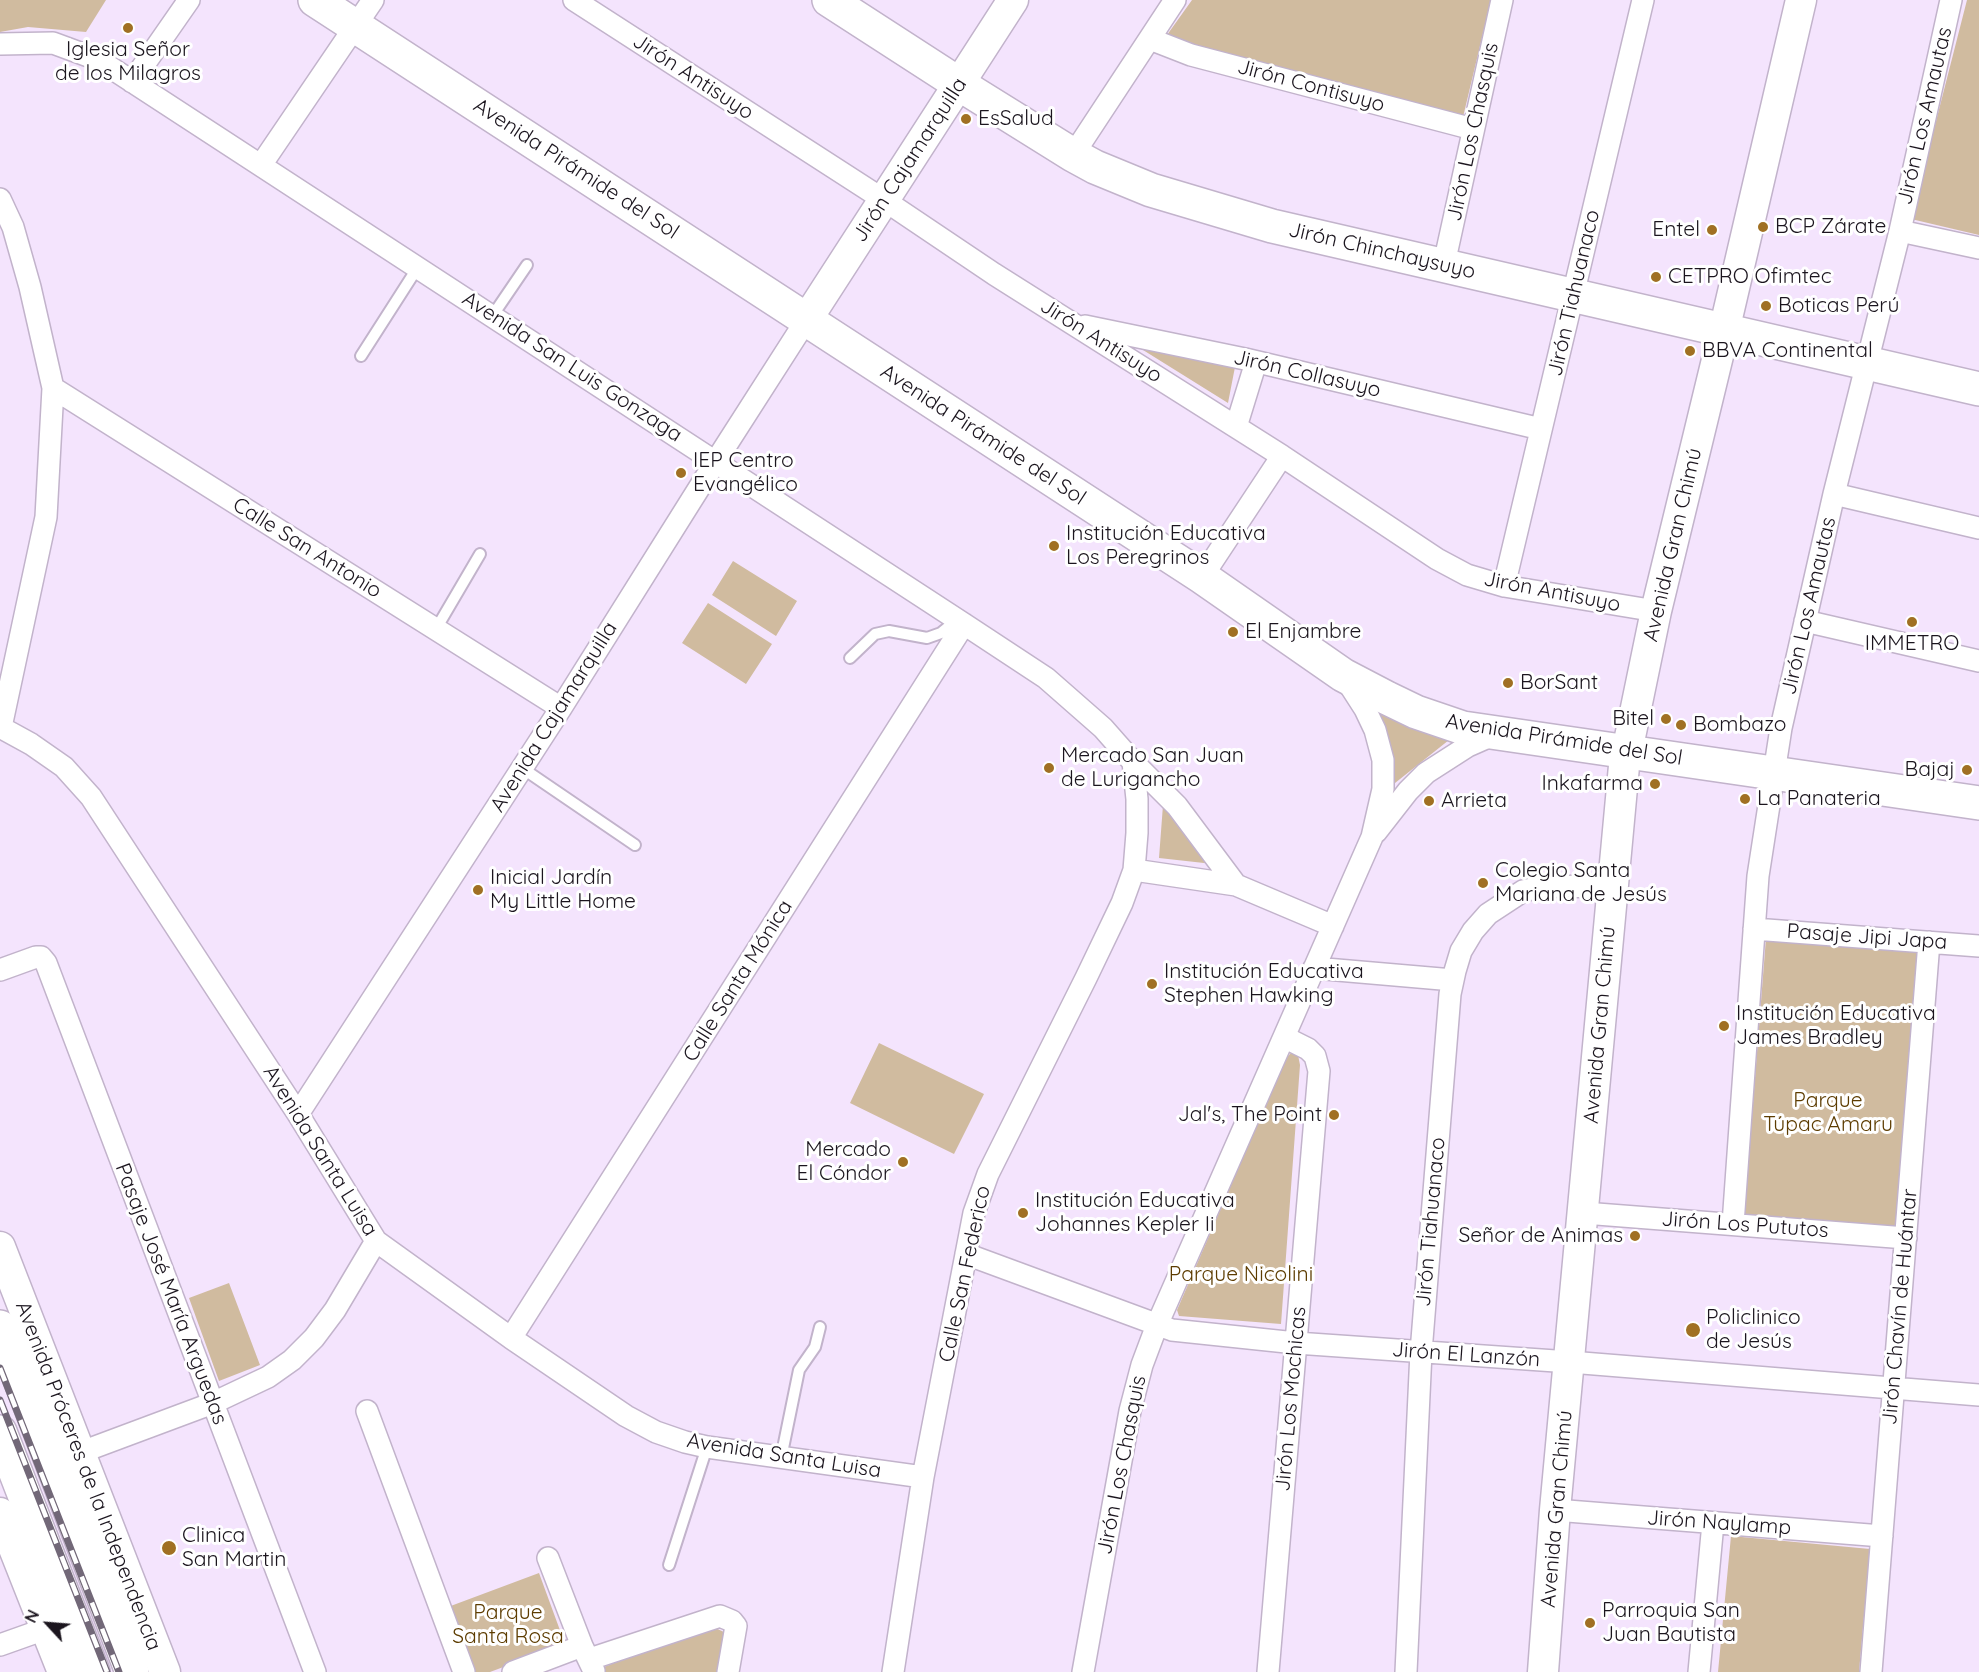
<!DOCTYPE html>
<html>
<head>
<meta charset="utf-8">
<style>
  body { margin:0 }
  #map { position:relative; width:1979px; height:1672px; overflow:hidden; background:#f4e4fd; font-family:Quicksand,sans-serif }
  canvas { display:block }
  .north { position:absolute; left:18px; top:1594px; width:60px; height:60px; -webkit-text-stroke:4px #fff; paint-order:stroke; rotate:296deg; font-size:16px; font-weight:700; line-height:24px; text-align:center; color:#1b151e }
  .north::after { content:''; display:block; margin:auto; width:21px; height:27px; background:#1b151e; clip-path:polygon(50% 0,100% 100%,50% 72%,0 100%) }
</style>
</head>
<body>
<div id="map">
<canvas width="1979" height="1672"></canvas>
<div class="north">N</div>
</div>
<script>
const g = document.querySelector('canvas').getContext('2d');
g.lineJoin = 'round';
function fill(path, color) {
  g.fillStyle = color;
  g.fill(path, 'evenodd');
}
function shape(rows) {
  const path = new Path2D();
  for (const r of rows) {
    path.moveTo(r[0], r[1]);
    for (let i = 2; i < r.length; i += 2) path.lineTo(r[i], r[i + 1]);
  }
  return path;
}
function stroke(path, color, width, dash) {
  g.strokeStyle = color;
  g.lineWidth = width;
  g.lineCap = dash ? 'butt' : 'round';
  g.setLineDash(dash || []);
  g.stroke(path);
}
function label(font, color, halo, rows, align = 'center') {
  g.font = font + ' Quicksand,sans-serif';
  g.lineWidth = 6;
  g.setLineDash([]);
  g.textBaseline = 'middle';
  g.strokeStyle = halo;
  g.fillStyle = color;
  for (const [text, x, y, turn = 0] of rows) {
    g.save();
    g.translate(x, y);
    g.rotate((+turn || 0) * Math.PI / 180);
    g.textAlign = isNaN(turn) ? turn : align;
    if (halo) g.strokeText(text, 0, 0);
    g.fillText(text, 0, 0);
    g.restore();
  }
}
fill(shape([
  [0,0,106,0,86,32,28,27,0,32],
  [1192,0,1491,0,1463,117,1188,49,1167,35],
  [1967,0,1979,0,1979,235,1911,219],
  [1135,345,1235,367,1228,403],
  [733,561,797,601,776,636,712,595],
  [708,603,772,644,746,684,682,643],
  [1375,709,1449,740,1390,787],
  [1163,805,1213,864,1159,858],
  [1766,938,1917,950,1895,1228,1744,1217],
  [879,1043,984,1094,954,1154,850,1103],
  [1291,1053,1298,1055,1300,1065,1281,1324,1179,1316,1177,1310,1286,1058],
  [229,1283,260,1365,219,1381,189,1298],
  [1731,1536,1870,1549,1859,1672,1718,1672],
  [539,1573,565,1644,490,1672,473,1672,448,1607],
  [711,1626,726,1633,719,1672,597,1672,596,1670]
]), '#d0bb9f');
const lane = shape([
  [493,315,527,265],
  [361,356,418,267],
  [436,629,480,554],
  [850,658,875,634,889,631,927,638,941,633,957,620],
  [522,768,635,845],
  [781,1458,799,1370,815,1347,820,1327],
  [669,1565,707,1447]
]);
const street = shape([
  [574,0,884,200,994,274,1282,456,1437,559,1467,575,1504,586,1656,611],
  [1150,39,1191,55,1473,129],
  [0,44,53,43,99,60,964,624,1046,678,1103,728,1133,762,1177,806,1236,885,1333,926],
  [132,82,189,0],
  [1073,155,1175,0],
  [261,165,373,0],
  [0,199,13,227,30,287,53,388,46,517,1,727],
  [1900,231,1979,248],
  [1444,264,1502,0],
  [1085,326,1245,359,1541,429],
  [53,388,561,708],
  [1236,427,1256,362],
  [1834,494,1979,528],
  [1202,577,1282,456],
  [1504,586,1643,0],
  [1805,621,1979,661],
  [0,727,31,744,64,767,91,797,298,1114,376,1241,511,1338,626,1416,656,1432,685,1442,707,1447,923,1477],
  [1376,832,1408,791,1426,773,1468,746,1493,735],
  [1134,870,1236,885],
  [1754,929,1979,946],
  [1314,968,1453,980],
  [0,970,36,957,41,957,46,963,315,1672],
  [298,1114,561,708,716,461,807,319],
  [1584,1213,1906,1238],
  [1733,1224,1758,876,1781,728,1834,494,1900,231,1951,0],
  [966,1254,1172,1330,1296,1343,1570,1362,1979,1395],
  [511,1338,964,624],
  [367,1411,464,1672],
  [79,1453,213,1403,268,1377,292,1360,314,1338,335,1310,376,1241],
  [1555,1510,1882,1536],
  [548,1558,582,1646,594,1671],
  [0,1645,45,1629],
  [590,1659,720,1616,732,1621,736,1626,728,1672],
  [513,1672,582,1646],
  [893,1672,923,1477,974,1213,988,1174,1086,978,1122,903,1134,870,1137,833,1137,799,1133,762],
  [1083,1672,1130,1411,1142,1365,1157,1325,1372,837,1383,789,1383,760,1375,730,1365,709,1347,681],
  [1268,1672,1319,1071,1315,1056,1308,1049,1284,1037],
  [1406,1672,1421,1352,1450,994,1455,971,1461,951,1473,931,1488,914,1523,891,1545,886,1612,887],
  [1699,1672,1713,1523],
  [1871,1672,1929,942]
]);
const secondary = shape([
  [807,319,1013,0],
  [0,1247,165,1672],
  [0,1513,63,1672],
  [1543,1672,1555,1510,1624,766,1656,611,1724,331,1801,0]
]);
const primary = shape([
  [315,0,1202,577,1343,675,1387,698,1416,712,1463,728,1979,803],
  [829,0,959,84,1073,155,1095,167,1151,190,1272,226,1979,389],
  [0,1327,132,1672],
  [0,1432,93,1672]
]);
stroke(lane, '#c2b3cb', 14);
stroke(street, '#c2b3cb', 24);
stroke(secondary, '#c2b3cb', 33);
stroke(primary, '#c2b3cb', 36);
stroke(lane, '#fff', 10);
stroke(street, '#fff', 21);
stroke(secondary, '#fff', 30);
stroke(primary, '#fff', 33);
const rail = shape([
  [0,1368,119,1672],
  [0,1400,107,1672]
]);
stroke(rail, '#726878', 7);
stroke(rail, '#fff', 4.5, [14]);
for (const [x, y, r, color] of [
  [128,28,6,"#a07023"],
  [966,119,6,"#a07023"],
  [1763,227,6,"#a07023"],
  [1712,230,6,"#a07023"],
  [1656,277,6,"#a07023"],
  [1766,306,6,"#a07023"],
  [1690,351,6,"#a07023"],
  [681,473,6,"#a07023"],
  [1054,546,6,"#a07023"],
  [1912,622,6,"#a07023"],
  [1233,632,6,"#a07023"],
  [1508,683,6,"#a07023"],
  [1666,719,6,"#a07023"],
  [1681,725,6,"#a07023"],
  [1049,768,6,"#a07023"],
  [1967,770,6,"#a07023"],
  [1655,784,6,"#a07023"],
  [1745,799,6,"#a07023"],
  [1429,801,6,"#a07023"],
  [1483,883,6,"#a07023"],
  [478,890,6,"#a07023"],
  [1152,984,6,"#a07023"],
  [1724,1026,6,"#a07023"],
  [1334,1115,6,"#a07023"],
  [903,1162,6,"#a07023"],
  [1023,1213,6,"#a07023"],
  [1635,1236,6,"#a07023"],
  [1693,1330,8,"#a07023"],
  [169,1548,8,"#a07023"],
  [1590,1623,6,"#a07023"]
]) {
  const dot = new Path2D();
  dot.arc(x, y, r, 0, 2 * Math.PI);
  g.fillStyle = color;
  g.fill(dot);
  stroke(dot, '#fff', 2);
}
label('21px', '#1b151e', '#fff', [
  ["Iglesia Señor",128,50,"center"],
  ["de los Milagros",128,74,"center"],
  ["EsSalud",978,119],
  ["BCP Zárate",1775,227],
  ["Entel",1700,230,"right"],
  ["CETPRO Ofimtec",1668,277],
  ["Boticas Perú",1778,306],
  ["BBVA Continental",1702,351],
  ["IEP Centro",693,461],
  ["Evangélico",693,485],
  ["Institución Educativa",1066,534],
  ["Los Peregrinos",1066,558],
  ["El Enjambre",1245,632],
  ["IMMETRO",1912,644,"center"],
  ["BorSant",1520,683],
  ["Bitel",1654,719,"right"],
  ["Bombazo",1693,725],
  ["Mercado San Juan",1061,756],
  ["de Lurigancho",1061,780],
  ["Bajaj",1955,770,"right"],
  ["Inkafarma",1643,784,"right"],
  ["La Panateria",1757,799],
  ["Arrieta",1441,801],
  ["Colegio Santa",1495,871],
  ["Mariana de Jesús",1495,895],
  ["Inicial Jardín",490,878],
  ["My Little Home",490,902],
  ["Institución Educativa",1164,972],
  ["Stephen Hawking",1164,996],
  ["Institución Educativa",1736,1014],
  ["James Bradley",1736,1038],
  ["Jal's, The Point",1322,1115,"right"],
  ["Mercado",891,1150,"right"],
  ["El Cóndor",891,1174,"right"],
  ["Institución Educativa",1035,1201],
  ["Johannes Kepler Ii",1035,1225],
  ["Señor de Animas",1623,1236,"right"],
  ["Policlinico",1706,1318],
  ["de Jesús",1706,1342],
  ["Clinica",182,1536],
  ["San Martin",182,1560],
  ["Parroquia San",1602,1611],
  ["Juan Bautista",1602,1635]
], 'left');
label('21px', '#1b151e', '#fff', [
  ["Jirón Antisuyo",693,77,33],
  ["Jirón Contisuyo",1311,86,15],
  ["Jirón Los Amautas",1925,116,-77],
  ["Jirón Los Chasquis",1473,132,-78],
  ["Jirón Cajamarquilla",910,160,-57],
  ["Avenida Pirámide del Sol",576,169,33],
  ["Jirón Chinchaysuyo",1382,251,13],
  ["Jirón Tiahuanaco",1574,293,-77],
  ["Jirón Antisuyo",1101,341,32],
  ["Avenida San Luis Gonzaga",572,367,33],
  ["Jirón Collasuyo",1307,374,13],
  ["Avenida Pirámide del Sol",983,435,33],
  ["Avenida Gran Chimú",1673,545,-77],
  ["Calle San Antonio",307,548,32],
  ["Jirón Antisuyo",1552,592,11],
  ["Jirón Los Amautas",1809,606,-77],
  ["Avenida Cajamarquilla",554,717,-58],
  ["Avenida Pirámide del Sol",1564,740,9],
  ["Pasaje Jipi Japa",1867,937,4],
  ["Calle Santa Mónica",738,981,-58],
  ["Avenida Gran Chimú",1600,1025,-85],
  ["Avenida Santa Luisa",320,1151,58],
  ["Jirón Tiahuanaco",1431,1222,-85],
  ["Jirón Los Pututos",1745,1225,4],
  ["Calle San Federico",965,1274,-78],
  ["Pasaje José María Arguedas",171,1294,69],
  ["Jirón Chavín de Huántar",1900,1307,-85],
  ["Jirón El Lanzón",1466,1355,4],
  ["Jirón Los Mochicas",1291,1399,-85],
  ["Avenida Santa Luisa",784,1456,9],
  ["Jirón Los Chasquis",1122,1465,-79],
  ["Avenida Próceres de la Independencia",88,1476,69],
  ["Avenida Gran Chimú",1557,1509,-85],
  ["Jirón Naylamp",1719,1523,4]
]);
label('21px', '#5d3c01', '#fff', [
  ["Parque",1828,1101],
  ["Túpac Amaru",1828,1125],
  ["Parque Nicolini",1241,1275],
  ["Parque",508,1613],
  ["Santa Rosa",508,1637]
]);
</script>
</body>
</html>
